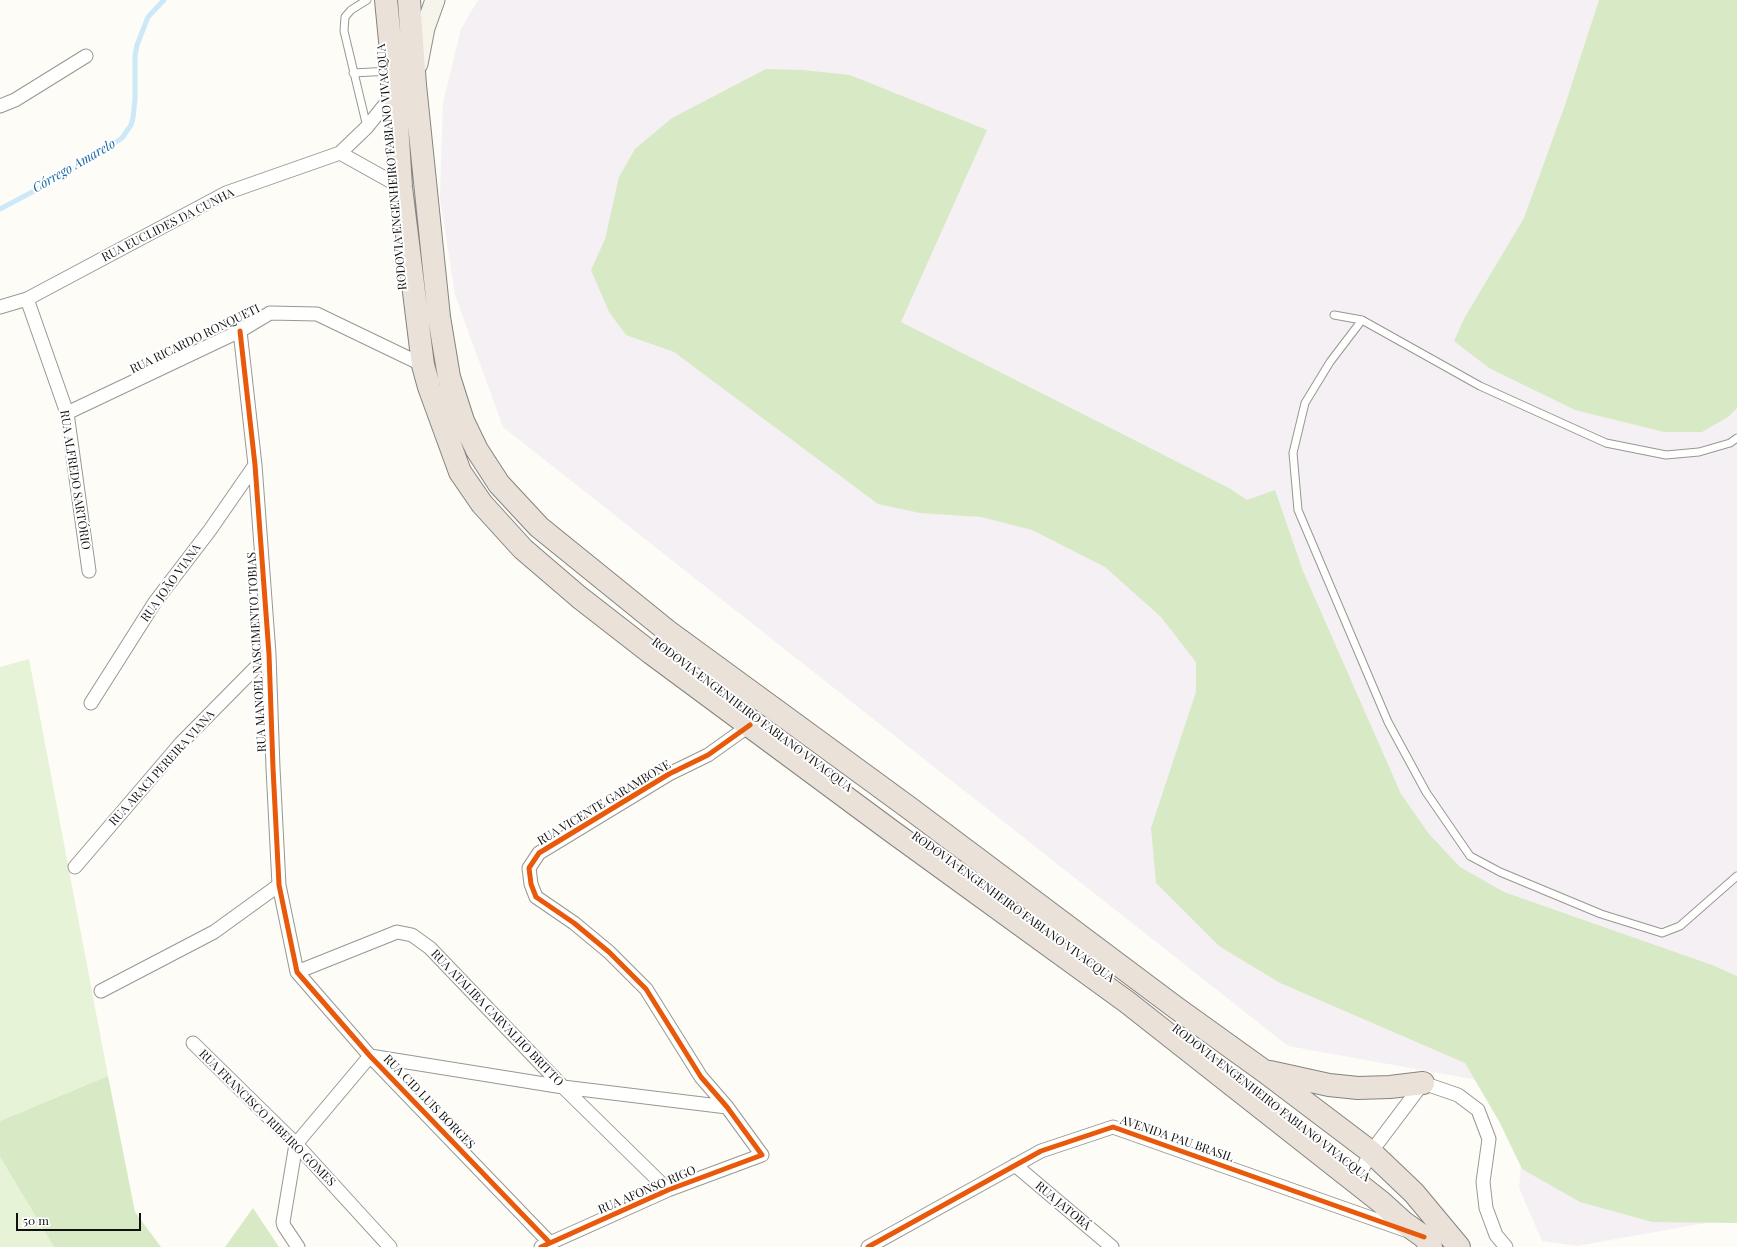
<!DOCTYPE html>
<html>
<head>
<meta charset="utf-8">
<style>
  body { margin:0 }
  #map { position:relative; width:1737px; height:1247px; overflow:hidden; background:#fdfcf7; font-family:"Playfair Display",serif }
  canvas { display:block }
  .scale { position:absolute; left:16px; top:1213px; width:125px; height:18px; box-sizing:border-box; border:2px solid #111; border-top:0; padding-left:5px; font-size:12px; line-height:14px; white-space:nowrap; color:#111; -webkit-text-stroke:3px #fff; paint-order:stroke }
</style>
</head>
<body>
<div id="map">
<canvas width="1737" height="1247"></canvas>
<div class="scale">50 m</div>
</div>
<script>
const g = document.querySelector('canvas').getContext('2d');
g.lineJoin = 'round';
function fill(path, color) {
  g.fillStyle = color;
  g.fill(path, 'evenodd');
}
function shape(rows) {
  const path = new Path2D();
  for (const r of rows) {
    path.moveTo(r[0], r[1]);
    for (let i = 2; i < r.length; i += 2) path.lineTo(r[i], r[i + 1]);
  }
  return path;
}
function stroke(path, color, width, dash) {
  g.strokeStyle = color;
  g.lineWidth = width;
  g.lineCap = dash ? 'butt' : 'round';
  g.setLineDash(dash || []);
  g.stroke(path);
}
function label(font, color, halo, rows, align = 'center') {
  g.font = font + ' "Playfair Display",serif';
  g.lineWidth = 4;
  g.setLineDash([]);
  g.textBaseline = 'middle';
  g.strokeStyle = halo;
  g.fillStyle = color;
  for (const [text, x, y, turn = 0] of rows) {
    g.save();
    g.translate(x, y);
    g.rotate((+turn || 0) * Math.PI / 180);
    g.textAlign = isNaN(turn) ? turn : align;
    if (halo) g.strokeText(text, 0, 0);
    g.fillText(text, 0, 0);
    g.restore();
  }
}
fill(shape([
  [478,0,1737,0,1737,1219,1700,1224,1577,1246,1542,1241,1519,1188,1524,1132,1477,1080,1288,1046,503,427,455,295,440,197,443,103,461,29]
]), '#f5f0f3');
fill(shape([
  [29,659,108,1076,0,1121,0,667],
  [0,1157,54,1247,0,1247]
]), '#e7f3d7');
fill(shape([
  [1599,0,1737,0,1737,408,1728,417,1702,432,1664,432,1575,410,1489,368,1454,341,1465,317,1524,218,1564,108],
  [766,69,803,70,850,75,987,130,901,322,1229,488,1247,500,1275,490,1303,571,1401,794,1429,834,1460,867,1504,892,1712,965,1737,976,1737,1223,1652,1222,1580,1202,1522,1169,1500,1123,1465,1063,1280,983,1219,946,1156,883,1151,828,1196,692,1196,662,1161,617,1105,567,1032,530,981,517,920,513,878,504,674,352,626,335,609,312,591,270,605,239,619,177,635,149,672,118],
  [108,1076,135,1212,161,1247,54,1247,0,1157,0,1121],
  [253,1208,279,1247,225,1247]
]), '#d8eac5');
stroke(shape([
  [0,209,51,182,90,160,122,138,131,125,133,118,135,99,135,56,137,45,148,17,164,0]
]), '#cde8f7', 5);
const lane = shape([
  [353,73,390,71],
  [367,127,344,31,345,17,351,10,367,0],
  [1334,315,1362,320,1480,386,1606,443,1666,455,1699,452,1730,443,1737,438],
  [1362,320,1330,362,1305,403,1293,453,1298,510,1388,722,1426,792,1470,856,1500,872,1601,914,1662,933,1680,926,1737,876]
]);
const street = shape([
  [0,106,15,100,86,56],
  [340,153,401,187],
  [27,299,67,413,89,571],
  [0,307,27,299,226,193,340,153,367,127,395,92],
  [240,331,255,465,269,654,273,768,279,885,297,972,370,1056,550,1243],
  [67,413,240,331,270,313,317,314,423,365],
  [91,703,155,602,210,530,255,465],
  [75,867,181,743,269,654],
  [297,972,397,932,412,935,430,948,563,1087,668,1190],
  [101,991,214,932,279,885],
  [193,1043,296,1144,390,1247],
  [1015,1165,1112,1247],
  [1361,1186,1363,1168,1371,1152,1423,1083,1458,1095,1478,1110,1489,1139,1483,1182,1486,1208,1496,1235,1506,1247],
  [298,1247,284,1226,283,1222,296,1144,370,1056,563,1087,727,1107],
  [541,1247,668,1190,762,1155,727,1107,701,1077,646,989,609,952,574,923,536,897,531,884,529,868,539,853,669,774,708,755,750,725],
  [868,1247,1041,1151,1113,1127,1405,1230]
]);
const secondary = shape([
  [418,64,425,28,435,0]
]);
const highway = shape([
  [386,0,395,92,401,187,423,365,429,387,460,472,482,504,523,549,579,597,651,653,890,830,1127,1002,1381,1202,1403,1222,1424,1237,1431,1247],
  [409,0,415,85,439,317,449,377,463,421,477,450,499,484,539,527,670,633,908,807,1175,1007,1264,1071,1371,1152,1414,1193,1459,1247],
  [1270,1072,1329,1085,1358,1088,1390,1087,1423,1083]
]);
stroke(lane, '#979795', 9);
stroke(street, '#979795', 15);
stroke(secondary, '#8e8d8b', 21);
stroke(highway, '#858482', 24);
stroke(lane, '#fffffe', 7);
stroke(street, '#fffffe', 13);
stroke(secondary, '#f6f4eb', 19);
stroke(highway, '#eae1d8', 22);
stroke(shape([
  [240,331,255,465,269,654,273,768,279,885,297,972,370,1056,550,1243],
  [541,1247,668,1190,762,1155,727,1107,701,1077,646,989,609,952,574,923,536,897,531,884,529,868,539,853,669,774,708,755,750,725],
  [868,1247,1041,1151,1113,1127,1424,1237]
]), '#e8590c', 5);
label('12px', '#111', '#fff', [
  ["RODOVIA ENGENHEIRO FABIANO VIVACQUA",392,167,-95],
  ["RUA EUCLIDES DA CUNHA",168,225,-27],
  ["RUA RICARDO RONQUETI",195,339,-26],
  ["RUA ALFREDO SARTÓRIO",75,480,81],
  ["RUA JOÃO VIANA",171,583,-54],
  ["RUA MANOEL NASCIMENTO TOBIAS",257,652,-93],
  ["RODOVIA ENGENHEIRO FABIANO VIVACQUA",752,715,37],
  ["RUA ARACI PEREIRA VIANA",162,768,-48],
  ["RUA VICENTE GARAMBONE",604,803,-31],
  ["RODOVIA ENGENHEIRO FABIANO VIVACQUA",1013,907,36],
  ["RUA ATALIBA CARVALHO BRITTO",497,1018,46],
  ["RUA CID LUIS BORGES",429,1102,46],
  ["RODOVIA ENGENHEIRO FABIANO VIVACQUA",1271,1103,38],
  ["RUA FRANCISCO RIBEIRO GOMES",267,1118,45],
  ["AVENIDA PAU BRASIL",1177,1139,19],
  ["RUA AFONSO RIGO",647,1190,-23],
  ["RUA JATOBÁ",1063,1206,40]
]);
label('italic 13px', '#1768a6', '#fff', [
  ["Córrego Amarelo",74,166,-30]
]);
</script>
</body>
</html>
